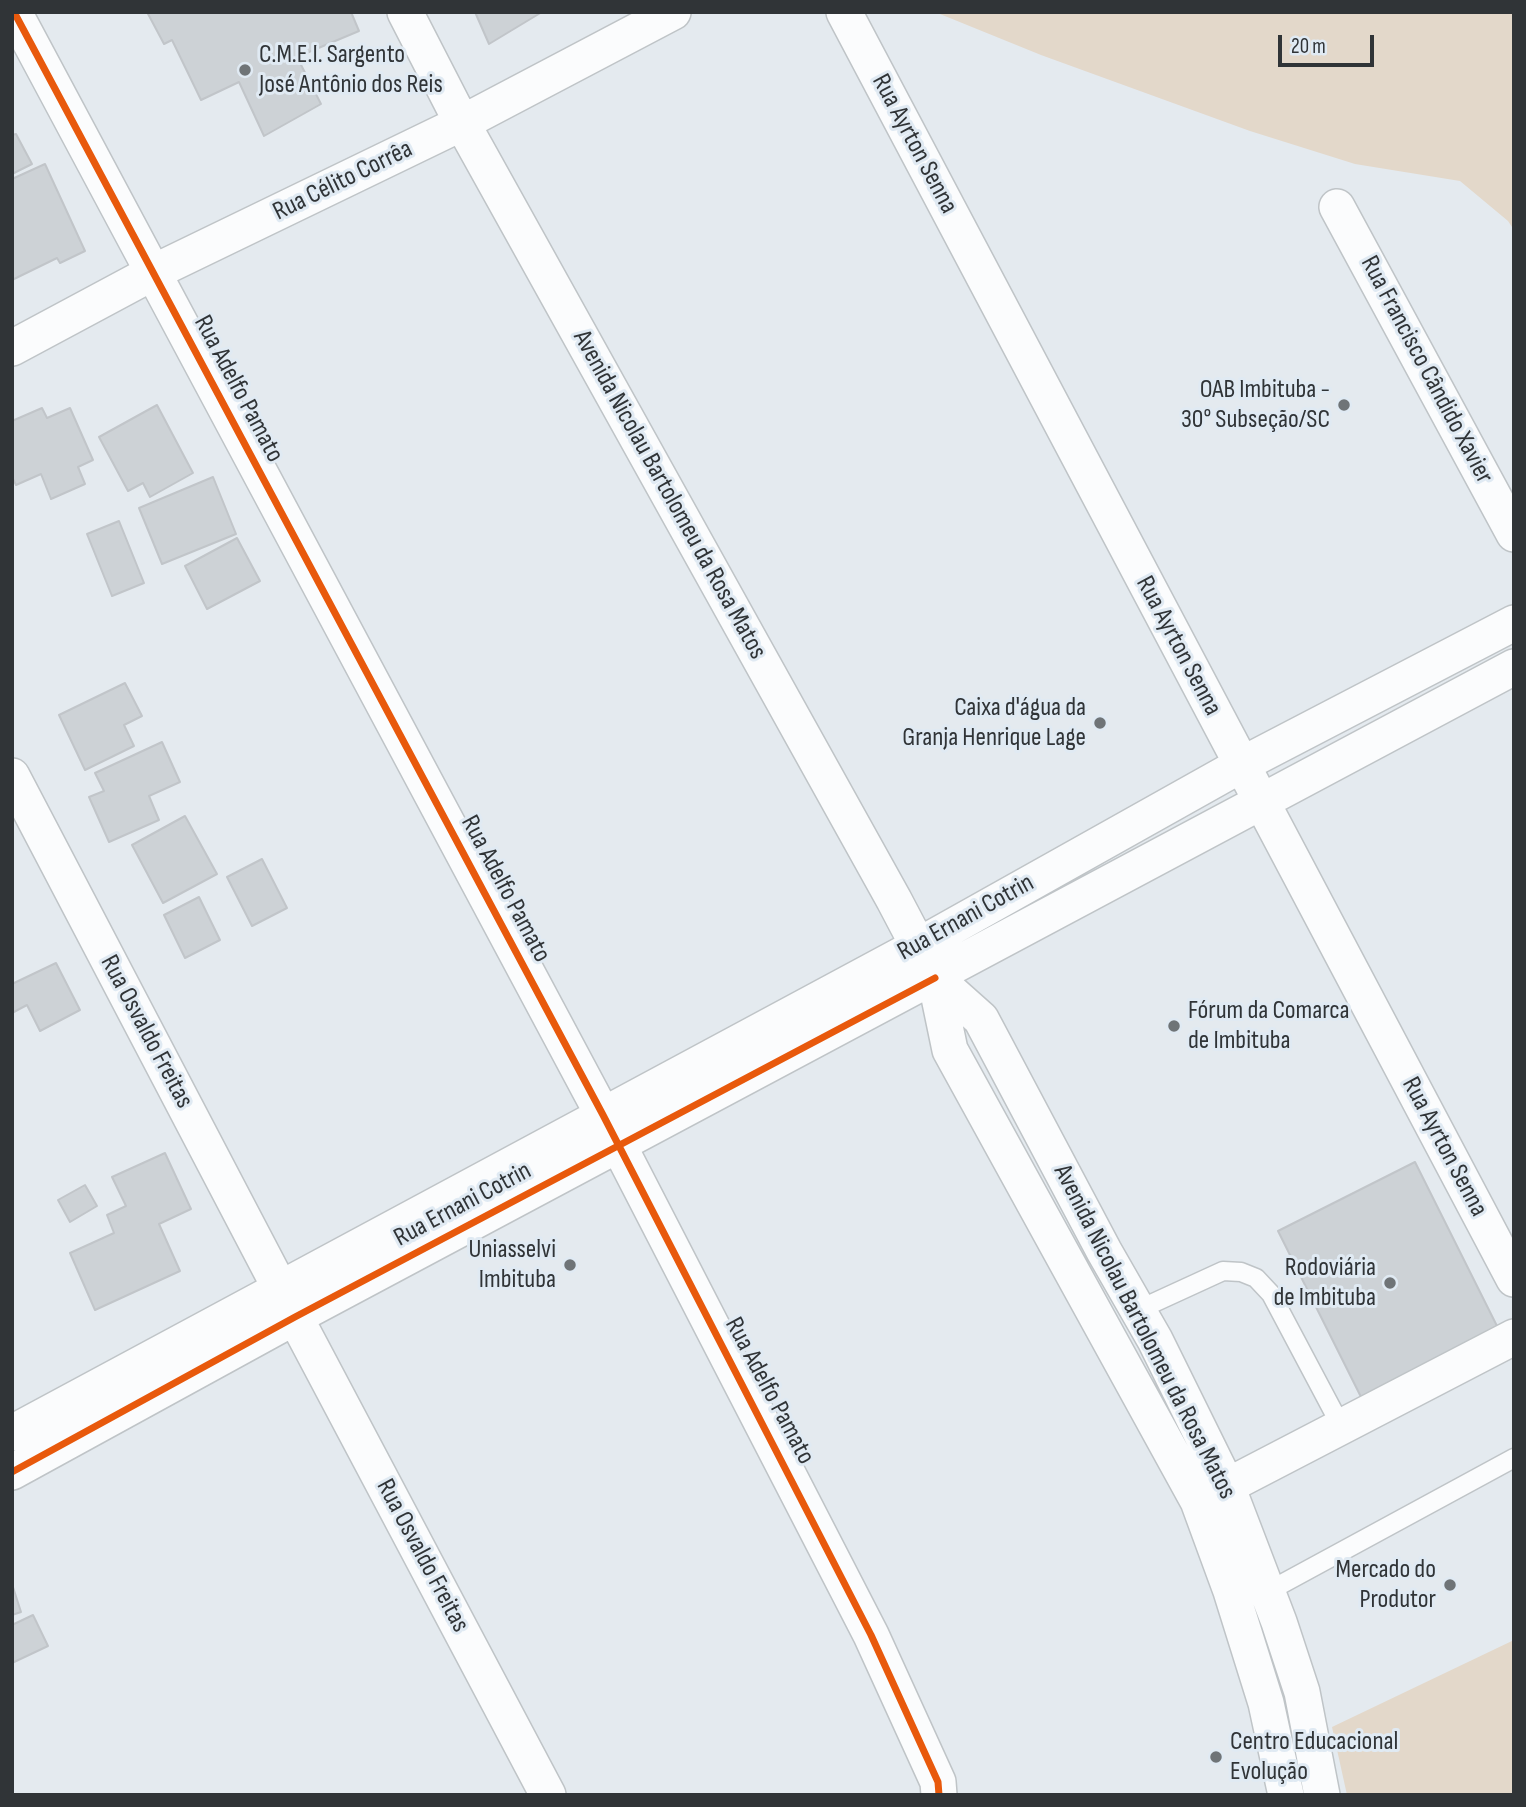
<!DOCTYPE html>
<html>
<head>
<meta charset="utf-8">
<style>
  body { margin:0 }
  #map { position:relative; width:1526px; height:1807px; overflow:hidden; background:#e4eaef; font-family:"Sofia Sans Condensed",sans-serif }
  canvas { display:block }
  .frame { position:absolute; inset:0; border:14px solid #303437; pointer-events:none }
  .scale { position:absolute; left:1278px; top:35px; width:96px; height:32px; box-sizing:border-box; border:4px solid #303437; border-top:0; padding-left:9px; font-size:21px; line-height:24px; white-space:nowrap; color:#303437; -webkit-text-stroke:5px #e0eaf3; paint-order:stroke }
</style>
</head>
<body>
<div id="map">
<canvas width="1526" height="1807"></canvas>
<div class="frame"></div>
<div class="scale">20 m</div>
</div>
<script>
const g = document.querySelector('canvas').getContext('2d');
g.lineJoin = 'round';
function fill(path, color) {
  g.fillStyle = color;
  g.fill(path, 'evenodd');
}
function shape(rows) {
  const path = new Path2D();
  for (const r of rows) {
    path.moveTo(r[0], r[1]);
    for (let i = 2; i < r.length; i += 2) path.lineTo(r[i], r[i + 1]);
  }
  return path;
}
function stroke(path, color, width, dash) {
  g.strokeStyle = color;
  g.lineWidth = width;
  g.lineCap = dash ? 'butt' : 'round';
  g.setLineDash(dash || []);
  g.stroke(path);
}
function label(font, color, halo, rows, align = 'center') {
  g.font = font + ' "Sofia Sans Condensed",sans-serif';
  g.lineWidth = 6;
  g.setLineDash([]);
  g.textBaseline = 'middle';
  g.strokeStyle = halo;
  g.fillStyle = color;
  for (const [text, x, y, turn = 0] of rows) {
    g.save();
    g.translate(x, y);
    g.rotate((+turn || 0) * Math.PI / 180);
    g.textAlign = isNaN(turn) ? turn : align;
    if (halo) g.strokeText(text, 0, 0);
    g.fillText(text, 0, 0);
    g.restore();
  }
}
fill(shape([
  [935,12,1514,12,1514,230,1508,221,1460,181,1355,164,1250,131,1041,55],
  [1514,1640,1514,1795,1347,1795,1332,1727]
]), '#e3d8ca');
const building = shape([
  [147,12,351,12,359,31,297,57,321,104,264,136,239,82,201,100,172,40,164,44,147,12],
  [475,12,542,12,489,44,475,12],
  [16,134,32,164,12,174,12,135,16,134],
  [45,164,85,251,60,263,57,258,12,280,12,179,45,164],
  [157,405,193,473,150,497,143,483,128,491,99,437,157,405],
  [42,408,47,418,70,408,93,460,78,467,85,484,51,499,41,474,16,485,12,477,12,421,42,408],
  [213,477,236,534,162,564,139,508,213,477],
  [119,521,144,583,112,596,87,534,119,521],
  [237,538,260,581,207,609,185,566,237,538],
  [125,683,142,716,124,725,134,746,85,770,59,715,125,683],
  [162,742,180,782,149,796,159,820,109,842,89,797,104,791,95,773,162,742],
  [185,816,217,874,163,903,132,845,185,816],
  [262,859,287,908,252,926,227,877,262,859],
  [199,897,220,940,185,958,164,915,199,897],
  [56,963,80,1010,40,1031,27,1005,12,1013,12,984,56,963],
  [165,1153,191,1209,159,1224,180,1271,95,1310,70,1253,114,1233,107,1215,126,1206,112,1177,165,1153],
  [1415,1162,1501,1334,1364,1403,1278,1231,1415,1162],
  [85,1185,97,1206,70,1222,58,1200,85,1185],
  [12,1584,21,1612,12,1615,12,1584],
  [33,1615,48,1646,12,1663,12,1625,33,1615]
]);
fill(building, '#cdd2d6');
stroke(building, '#c1c5c9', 2);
const lane = shape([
  [1138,1310,1223,1271,1241,1272,1256,1278,1271,1294,1341,1426],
  [1267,1592,1514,1458]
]);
const street = shape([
  [14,12,603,1115,871,1635,938,1782,939,1795],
  [405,12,462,123,894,900,935,978,950,1050,1198,1501,1231,1591,1266,1703,1286,1795],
  [844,12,1514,1279],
  [1337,207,1514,534],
  [12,348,152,273,462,123,673,12],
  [12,776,280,1288],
  [935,978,981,1019,1104,1251,1155,1340,1227,1486,1279,1622,1302,1692,1322,1795],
  [295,1317,548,1795],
  [12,1433,918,946,1241,765,1514,623],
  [12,1472,295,1317,1514,667],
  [1206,1497,1514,1337]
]);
stroke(lane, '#bfc4c7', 21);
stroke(street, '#bfc4c7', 38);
stroke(lane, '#fbfcfd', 18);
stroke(street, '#fbfcfd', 35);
stroke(shape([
  [14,12,603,1115,871,1635,938,1782,939,1795],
  [12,1472,295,1317,935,978]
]), '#e8590c', 7);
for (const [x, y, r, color] of [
  [245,70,7,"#6f7477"],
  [1344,405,7,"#6f7477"],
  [1100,723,7,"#6f7477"],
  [1174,1026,7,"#6f7477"],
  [570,1265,7,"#6f7477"],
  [1390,1283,7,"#6f7477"],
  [1450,1585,7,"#6f7477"],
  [1216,1757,7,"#6f7477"]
]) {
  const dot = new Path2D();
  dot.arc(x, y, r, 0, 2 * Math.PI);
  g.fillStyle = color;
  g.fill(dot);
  stroke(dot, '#e0eaf3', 2.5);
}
label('26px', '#303437', '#e0eaf3', [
  ["C.M.E.I. Sargento",259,55,"left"],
  ["José Antônio dos Reis",259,85,"left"],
  ["OAB Imbituba -",1330,390],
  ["30° Subseção/SC",1330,420],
  ["Caixa d'água da",1086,708],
  ["Granja Henrique Lage",1086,738],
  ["Fórum da Comarca",1188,1011,"left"],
  ["de Imbituba",1188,1041,"left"],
  ["Uniasselvi",556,1250],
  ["Imbituba",556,1280],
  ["Rodoviária",1376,1268],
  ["de Imbituba",1376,1298],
  ["Mercado do",1436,1570],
  ["Produtor",1436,1600],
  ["Centro Educacional",1230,1742,"left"],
  ["Evolução",1230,1772,"left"]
], 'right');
label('26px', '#303437', '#e0eaf3', [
  ["Rua Ayrton Senna",914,144,62],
  ["Rua Célito Corrêa",343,181,-26],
  ["Rua Francisco Cândido Xavier",1426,370,62],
  ["Rua Adelfo Pamato",238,389,62],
  ["Avenida Nicolau Bartolomeu da Rosa Matos",669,495,61],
  ["Rua Ayrton Senna",1178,646,62],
  ["Rua Adelfo Pamato",505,889,62],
  ["Rua Ernani Cotrin",966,918,-29],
  ["Rua Osvaldo Freitas",146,1032,62],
  ["Rua Ayrton Senna",1444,1147,62],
  ["Rua Ernani Cotrin",463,1205,-28],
  ["Avenida Nicolau Bartolomeu da Rosa Matos",1144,1332,63],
  ["Rua Adelfo Pamato",769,1391,62],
  ["Rua Osvaldo Freitas",422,1556,62]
]);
</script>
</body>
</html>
